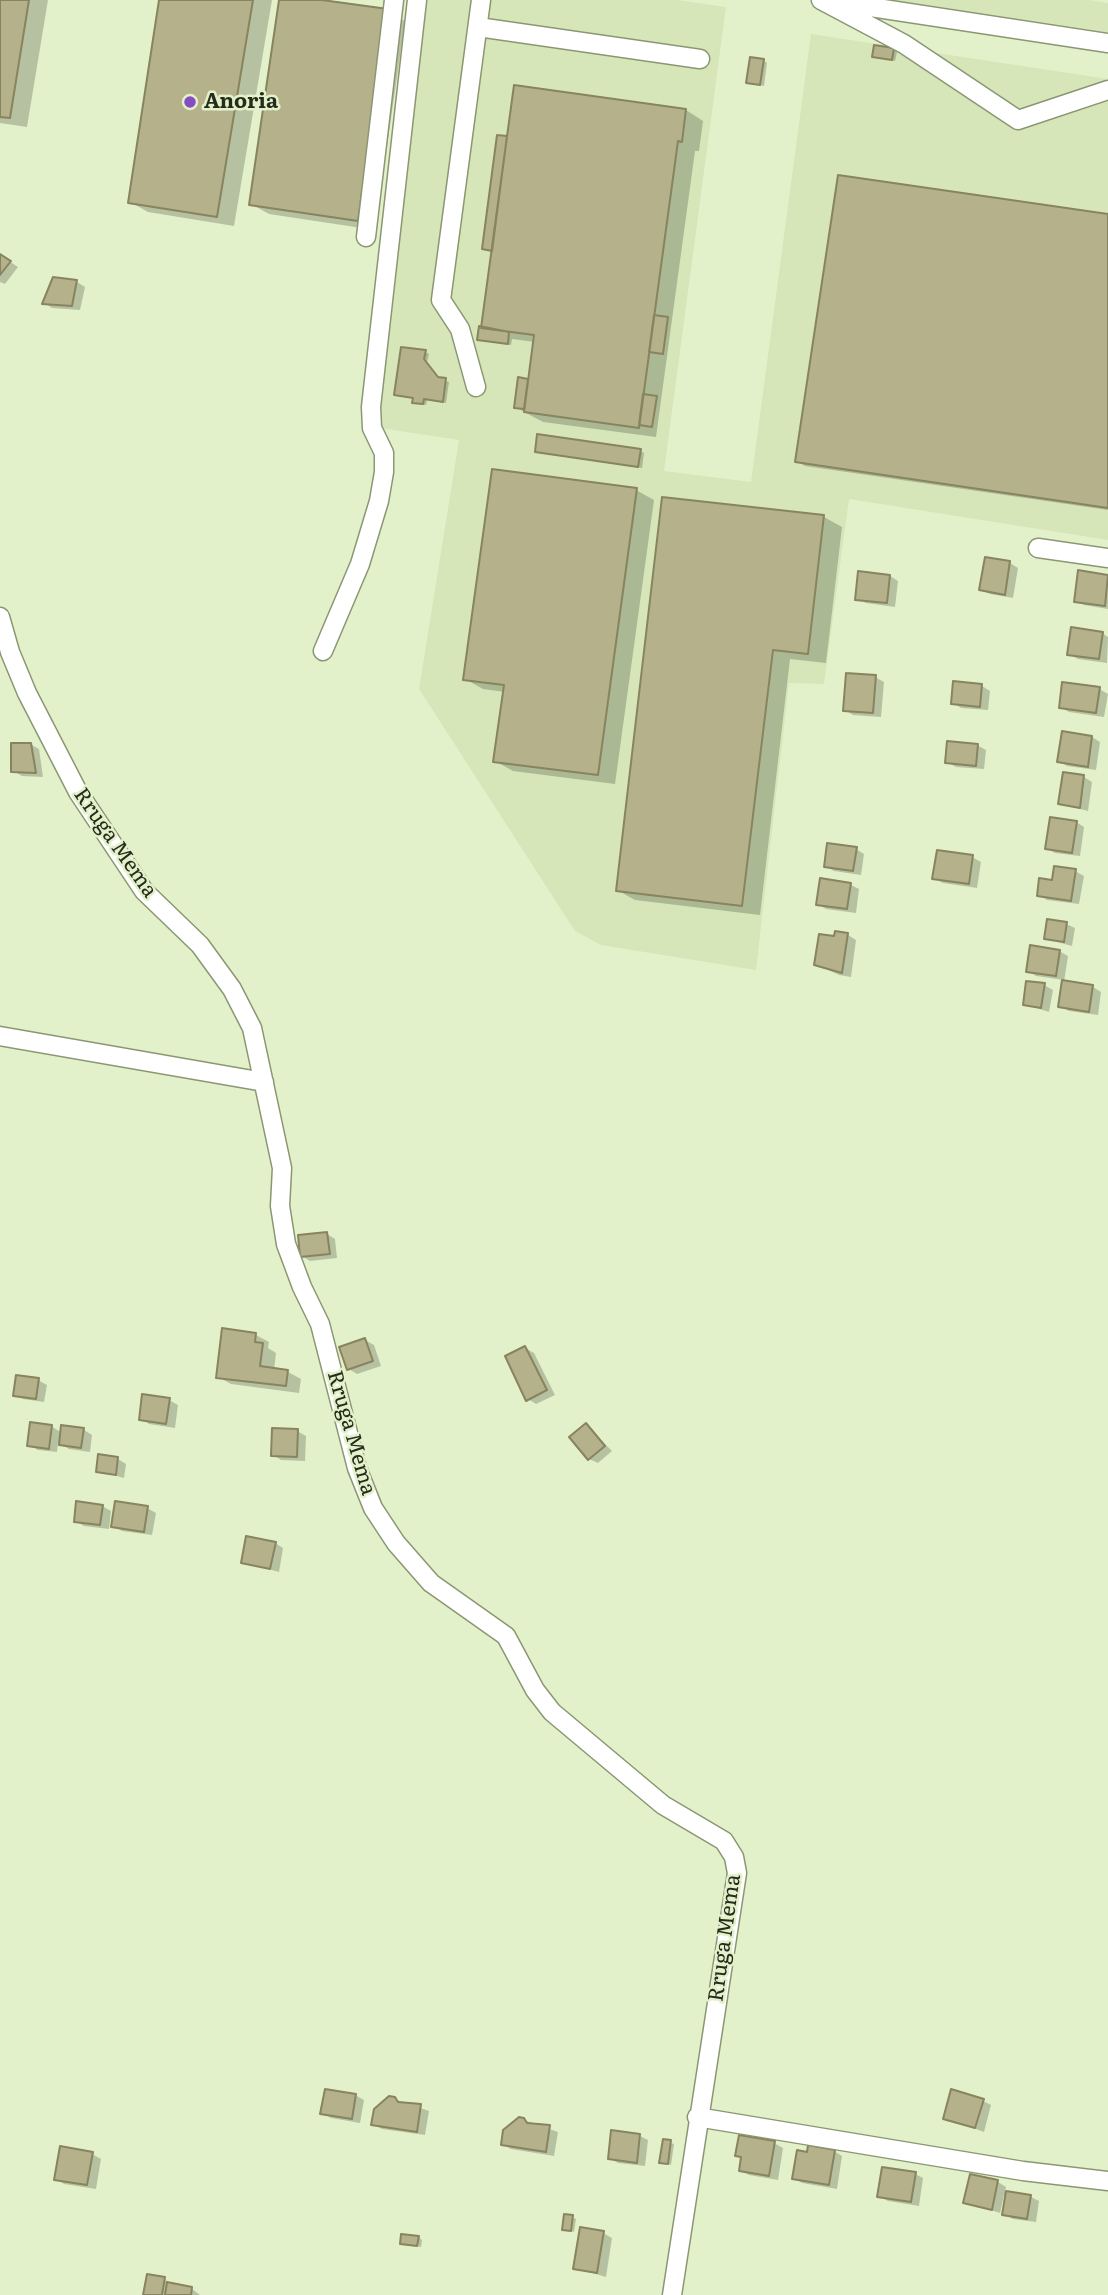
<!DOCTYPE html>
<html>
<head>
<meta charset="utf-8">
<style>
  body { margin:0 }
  canvas { display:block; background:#e3f1ca }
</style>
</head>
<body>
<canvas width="1108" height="2295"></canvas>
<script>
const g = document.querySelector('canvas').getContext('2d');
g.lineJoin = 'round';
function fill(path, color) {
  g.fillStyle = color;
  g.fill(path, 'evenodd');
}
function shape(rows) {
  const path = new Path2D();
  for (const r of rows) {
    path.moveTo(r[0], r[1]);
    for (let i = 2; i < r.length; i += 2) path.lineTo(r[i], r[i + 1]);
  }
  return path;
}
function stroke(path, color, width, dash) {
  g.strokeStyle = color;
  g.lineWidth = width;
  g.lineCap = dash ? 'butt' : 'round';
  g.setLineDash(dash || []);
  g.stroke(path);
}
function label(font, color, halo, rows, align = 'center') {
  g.font = font + ' Literata,serif';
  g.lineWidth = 5;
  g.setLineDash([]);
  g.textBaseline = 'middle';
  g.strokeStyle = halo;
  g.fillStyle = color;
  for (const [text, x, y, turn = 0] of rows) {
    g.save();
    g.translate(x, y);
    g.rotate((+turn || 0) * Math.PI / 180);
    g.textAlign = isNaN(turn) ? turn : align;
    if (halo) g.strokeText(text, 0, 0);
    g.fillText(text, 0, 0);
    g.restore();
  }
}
fill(shape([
  [422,0,677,0,726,7,664,471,751,482,811,34,1108,79,1108,540,849,499,824,684,789,683,756,970,601,945,575,931,419,689,459,440,380,428,378,392],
  [894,0,1089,0,1108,3,1108,32]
]), '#d6e6b9');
fill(shape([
  [0,0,48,0,27,127,0,123],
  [161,0,272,0,234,226,148,212,130,202],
  [281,0,310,0,388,11,405,21,375,230,269,214,251,204],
  [893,50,897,52,895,61,874,56],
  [763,60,767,63,764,86,748,82],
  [686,110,703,121,699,151,695,151,656,437,543,422,515,407,519,379,530,381,535,342,512,339,511,345,479,339,490,331,499,137,509,138],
  [1108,216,1108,510,805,466,797,461],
  [0,255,18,267,5,284,0,282],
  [54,279,77,282,85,287,80,310,52,308,44,303],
  [425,352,429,354,427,362,440,379,449,382,446,403,427,400,426,405,418,404,415,399,396,395],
  [640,451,644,453,642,468,540,453],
  [636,490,654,500,615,784,513,771,495,761,505,692,483,689,465,679],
  [664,499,824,517,842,527,826,663,790,659,760,915,635,900,617,890],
  [986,559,1010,563,1018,568,1013,598,990,594,981,590],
  [1080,572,1108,577,1108,609,1084,605,1076,601],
  [890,576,898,581,895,607,866,603,857,599],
  [1102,633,1108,637,1107,663,1078,659,1069,654],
  [875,677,884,682,881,717,853,715,845,710],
  [955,683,982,686,990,691,988,710,961,708,953,703],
  [1099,689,1108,694,1104,717,1069,712,1060,707],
  [1092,737,1100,742,1096,770,1067,766,1059,761],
  [30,744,39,749,43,777,22,776,13,771],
  [977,745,986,750,984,769,956,767,947,762],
  [1084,777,1092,782,1088,811,1060,804],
  [1076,822,1084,827,1080,856,1055,853,1047,848],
  [856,849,864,854,861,875,834,871,826,866],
  [972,857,981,862,977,888,943,883,934,878],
  [1075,871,1084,876,1079,904,1047,900,1039,895],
  [821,880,851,885,859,889,856,913,826,909,818,904],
  [1066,924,1075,928,1072,946,1046,939],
  [848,935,856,940,851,977,839,975,816,964,835,938],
  [1059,951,1068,956,1064,982,1093,987,1101,992,1098,1015,1069,1011,1060,1006,1064,980,1036,976,1028,971],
  [1044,985,1053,990,1049,1012,1024,1004],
  [327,1234,335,1239,337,1258,310,1261,302,1256],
  [256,1335,269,1342,268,1348,276,1353,274,1370,288,1372,301,1379,299,1393,231,1384,218,1377],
  [365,1340,374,1345,381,1366,357,1374,349,1369],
  [525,1348,534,1353,555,1395,536,1404,528,1399],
  [38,1380,47,1385,44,1402,23,1399,15,1395],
  [169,1400,178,1405,175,1428,149,1424,141,1419],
  [586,1425,612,1451,598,1463,589,1459],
  [51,1426,62,1433,84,1430,92,1435,90,1452,69,1449,58,1443,57,1452,38,1450,29,1445],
  [297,1431,306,1436,305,1461,281,1460,273,1455],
  [118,1459,126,1464,124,1478,98,1471],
  [102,1506,111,1511,109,1529,84,1526,75,1521],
  [147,1508,156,1513,152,1535,122,1531,113,1526],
  [275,1543,283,1548,279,1572,243,1562],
  [355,2095,364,2100,360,2123,331,2118,322,2113],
  [394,2099,429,2111,425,2135,382,2129,373,2124],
  [983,2101,991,2105,984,2132,945,2118],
  [524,2120,558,2132,554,2156,511,2149,503,2144],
  [640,2136,648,2140,645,2166,618,2163,609,2158],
  [664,2141,674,2144,671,2165,661,2162],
  [774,2143,783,2148,778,2180,749,2175,741,2171,743,2158,737,2155],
  [834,2151,842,2156,837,2189,802,2183,794,2178,809,2154],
  [92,2154,101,2159,96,2189,64,2184,56,2179],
  [915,2174,923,2178,919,2206,888,2201,879,2196],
  [971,2176,998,2182,1006,2187,1005,2193,1031,2197,1039,2201,1036,2222,1013,2219,1004,2214,1007,2195,1004,2195,1000,2213,965,2202],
  [572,2217,576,2219,574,2232,564,2229],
  [603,2233,612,2238,606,2277,575,2268],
  [419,2238,422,2240,421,2247,402,2243],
  [164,2279,173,2285,192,2289,200,2295,145,2295]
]), '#0003');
const building = shape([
  [0,0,29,0,10,118,0,117,0,0],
  [159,0,253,0,217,217,128,203,159,0],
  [279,0,322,0,388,9,358,221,249,205,279,0],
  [874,45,894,48,892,60,872,57,874,45],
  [750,57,764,59,760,85,746,83,750,57],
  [514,85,686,109,682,142,678,141,639,428,524,412,534,335,481,328,514,85],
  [497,135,507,136,492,251,482,249,497,135],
  [838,175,1108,214,1108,508,795,462,838,175],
  [0,254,11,261,0,275,0,254],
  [53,277,77,280,72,306,42,304,53,277],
  [654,315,668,317,663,354,649,352,654,315],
  [479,326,509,332,508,344,477,340,479,326],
  [401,347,426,350,424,359,438,377,446,378,443,402,424,399,423,404,412,403,413,398,394,395,401,347],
  [518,377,528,379,524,409,514,408,518,377],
  [643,394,657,396,652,427,639,425,643,394],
  [537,434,641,449,638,467,535,452,537,434],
  [492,469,637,488,598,775,493,762,504,685,463,680,492,469],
  [662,497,824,515,808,654,773,650,742,906,616,891,662,497],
  [985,557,1010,561,1005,595,979,590,985,557],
  [1078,570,1108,575,1105,606,1074,602,1078,570],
  [858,571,890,575,887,603,855,600,858,571],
  [1071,627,1103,632,1099,659,1067,655,1071,627],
  [846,673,876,675,873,713,843,711,846,673],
  [953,681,982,684,980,707,951,704,953,681],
  [1062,682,1100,687,1096,713,1059,708,1062,682],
  [1062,731,1092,736,1088,767,1057,762,1062,731],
  [947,741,978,744,976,766,945,763,947,741],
  [11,743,31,743,36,773,11,772,11,743],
  [1063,772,1084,775,1080,808,1058,804,1063,772],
  [1050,817,1077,821,1072,853,1045,849,1050,817],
  [827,843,857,847,853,871,824,867,827,843],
  [937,850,973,855,969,884,932,879,937,850],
  [1054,866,1076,869,1071,901,1037,896,1039,878,1052,880,1054,866],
  [820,878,851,883,847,909,816,905,820,878],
  [1047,919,1067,922,1064,942,1044,939,1047,919],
  [835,931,848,933,842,973,814,965,819,934,834,936,835,931],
  [1030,945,1060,950,1056,976,1026,972,1030,945],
  [1062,980,1093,985,1089,1012,1058,1007,1062,980],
  [1026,981,1045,983,1041,1008,1023,1005,1026,981],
  [327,1232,330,1254,300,1257,298,1235,327,1232],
  [222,1328,256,1333,255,1342,263,1343,260,1366,288,1370,286,1386,216,1378,222,1328],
  [365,1338,373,1361,347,1370,339,1347,365,1338],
  [525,1346,547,1390,526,1401,505,1356,525,1346],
  [16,1375,39,1378,36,1399,13,1396,16,1375],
  [142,1394,170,1398,166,1424,139,1420,142,1394],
  [30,1422,52,1425,49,1449,27,1446,30,1422],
  [586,1423,605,1446,588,1460,569,1437,586,1423],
  [61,1425,84,1428,81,1448,59,1445,61,1425],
  [272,1428,298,1429,297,1457,271,1456,272,1428],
  [98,1454,118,1457,116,1475,96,1472,98,1454],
  [76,1501,103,1505,100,1525,74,1522,76,1501],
  [115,1501,148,1506,144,1532,111,1527,115,1501],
  [246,1536,276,1542,270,1569,241,1563,246,1536],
  [325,2089,356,2094,352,2119,320,2114,325,2089],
  [951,2089,984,2099,975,2128,943,2119,951,2089],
  [389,2096,395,2097,398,2102,421,2104,417,2132,371,2125,374,2109,389,2096],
  [519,2117,524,2118,527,2123,550,2125,546,2152,501,2145,503,2130,519,2117],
  [611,2130,640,2134,637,2163,608,2159,611,2130],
  [739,2135,775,2141,769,2176,739,2171,741,2157,735,2156,739,2135],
  [663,2139,671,2140,668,2164,659,2163,663,2139],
  [808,2145,835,2150,829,2185,792,2179,797,2150,807,2152,808,2145],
  [60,2146,93,2152,87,2185,54,2180,60,2146],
  [882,2167,916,2172,911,2202,877,2197,882,2167],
  [970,2174,998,2180,992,2210,963,2203,970,2174],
  [1006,2191,1031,2195,1027,2219,1002,2215,1006,2191],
  [564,2214,573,2215,571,2231,562,2230,564,2214],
  [580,2227,604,2231,597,2273,573,2269,580,2227],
  [401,2234,419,2236,417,2246,400,2244,401,2234],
  [147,2274,165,2277,162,2295,143,2295,147,2274],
  [167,2282,192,2287,191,2295,165,2295,167,2282]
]);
fill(building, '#b5b18b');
stroke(building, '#87845f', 2);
const minor = shape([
  [821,0,904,44,1018,120,1108,90],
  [831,1,1108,43],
  [478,27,700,59],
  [366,237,394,0],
  [476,387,460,329,441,300,481,0],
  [1038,548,1108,558],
  [0,617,10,652,27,693,78,792,144,891,200,945,232,989,252,1028,282,1168,280,1206,286,1244,302,1287,320,1324,357,1468,373,1508,396,1543,431,1583,506,1636,535,1690,552,1712,663,1805,724,1841,734,1857,737,1873,672,2295],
  [323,651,360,564,379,501,384,472,384,453,372,428,371,407,417,0],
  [0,1036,264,1082],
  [697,2117,1023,2171,1108,2181]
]);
stroke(minor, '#8b9773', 21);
stroke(minor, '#fff', 18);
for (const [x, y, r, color] of [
  [190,102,7,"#864cc3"]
]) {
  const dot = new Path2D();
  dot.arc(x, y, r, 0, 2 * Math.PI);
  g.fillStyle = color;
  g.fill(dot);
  stroke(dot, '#e3f1ca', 2.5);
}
label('bold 21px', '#262b1d', '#e3f1ca', [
  ["Anoria",204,102]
], 'left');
label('21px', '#262b1d', '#e3f1ca', [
  ["Rruga Mema",115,843,55],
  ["Rruga Mema",351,1433,74],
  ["Rruga Mema",725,1938,-82]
]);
</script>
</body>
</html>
